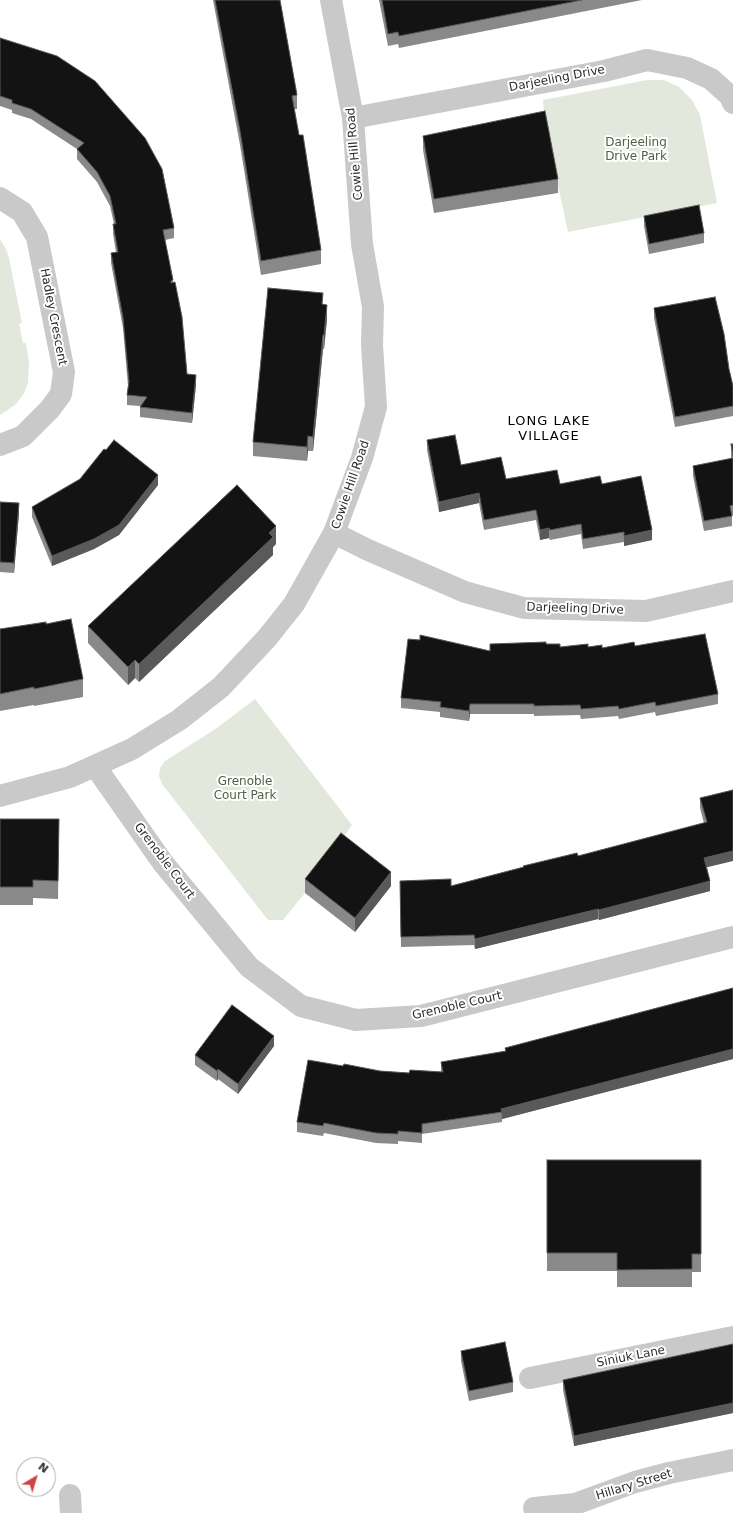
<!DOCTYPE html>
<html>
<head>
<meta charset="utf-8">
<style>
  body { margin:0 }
  #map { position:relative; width:733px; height:1513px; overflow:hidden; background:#fff; font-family:"DejaVu Sans",sans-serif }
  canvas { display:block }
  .north { position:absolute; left:16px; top:1457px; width:40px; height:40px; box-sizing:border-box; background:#fff; border:1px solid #ababab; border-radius:50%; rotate:38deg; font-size:11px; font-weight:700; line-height:16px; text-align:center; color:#2c2c2c }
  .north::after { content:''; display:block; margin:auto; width:14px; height:18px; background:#cf4345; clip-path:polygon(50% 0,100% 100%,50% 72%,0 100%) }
</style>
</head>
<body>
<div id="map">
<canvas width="733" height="1513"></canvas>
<div class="north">N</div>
</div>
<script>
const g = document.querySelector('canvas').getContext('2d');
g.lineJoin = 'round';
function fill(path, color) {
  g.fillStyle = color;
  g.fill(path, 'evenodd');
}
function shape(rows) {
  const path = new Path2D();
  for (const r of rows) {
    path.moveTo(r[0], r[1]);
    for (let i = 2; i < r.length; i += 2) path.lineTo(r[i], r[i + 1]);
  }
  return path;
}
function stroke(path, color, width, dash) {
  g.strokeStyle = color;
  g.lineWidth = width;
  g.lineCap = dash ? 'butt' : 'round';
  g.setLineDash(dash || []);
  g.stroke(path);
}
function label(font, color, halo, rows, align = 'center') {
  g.font = font + ' "DejaVu Sans",sans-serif';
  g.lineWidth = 4;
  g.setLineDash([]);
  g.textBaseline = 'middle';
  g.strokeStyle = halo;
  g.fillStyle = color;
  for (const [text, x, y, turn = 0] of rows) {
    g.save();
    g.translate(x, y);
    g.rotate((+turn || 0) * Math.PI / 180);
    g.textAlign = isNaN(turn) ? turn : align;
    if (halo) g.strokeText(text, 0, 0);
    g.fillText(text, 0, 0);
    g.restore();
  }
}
fill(shape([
  [647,80,664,80,679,87,692,100,700,115,717,203,568,232,545,125,543,100],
  [0,239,6,249,9,258,22,323,19,324,23,343,26,343,29,363,28,383,23,395,15,405,0,415],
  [255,699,352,825,305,893,283,920,268,920,162,784,159,776,160,768,165,761,217,728]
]), '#e2e8db');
stroke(shape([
  [353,118,604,71,647,60,687,68,711,79,730,96,733,103],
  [0,198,22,212,37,237,64,372,61,394,50,409,23,436,0,445],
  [334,533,368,550,465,592,524,608,646,611,733,591],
  [95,766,163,863,249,967,301,1006,356,1020,421,1016,733,937],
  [530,1378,733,1337],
  [70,1495,71,1513],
  [534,1508,575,1504,635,1482,669,1473,733,1460]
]), '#c9c9c9', 22);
stroke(shape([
  [0,796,70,777,132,749,179,720,221,687,267,638,294,604,334,533,362,458,376,407,372,345,373,307,362,244,353,118,331,0]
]), '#c9c9c9', 22);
fill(shape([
  [213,0,280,0,297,95,297,109,294,109,321,250,321,264,261,275,240,145],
  [379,0,642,0,399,48,398,44,388,46],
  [0,38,174,228,174,238,165,240,173,280,187,374,196,385,192,423,140,417,140,406,127,405,127,395,128,386,123,328,111,263,111,253,116,252,113,234,113,224,114,224,110,206,97,182,77,159,77,149,31,119,12,113,12,110,0,106],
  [423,136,558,179,558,193,434,213,423,150],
  [644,216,704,233,704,243,649,254,644,226],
  [323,304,327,319,324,349,323,349,313,451,308,451,307,461,253,456,253,442],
  [654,308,729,369,733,386,733,416,675,427,654,318],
  [427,440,461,465,506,479,560,484,602,484,652,540,624,546,624,542,583,549,581,534,550,540,549,538,540,540,536,520,484,530,479,503,439,512,427,450],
  [731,444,733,444,733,515,732,516,732,526,704,531,693,476,693,466,731,459],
  [158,485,119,535,94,549,52,566,32,517,32,507],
  [0,502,19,513,14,573,0,572],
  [276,544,273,547,273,555,139,682,135,678,128,685,88,643,88,626],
  [46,624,83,679,83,697,34,706,34,705,0,711,0,629],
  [546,644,560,647,588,647,602,648,635,646,718,694,718,704,656,716,655,712,619,719,618,716,581,719,580,715,534,716,534,714,470,714,469,721,440,717,440,712,401,708,401,698,490,651],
  [733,790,707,867,710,891,599,920,598,919,475,949,474,945,401,947,400,891,451,886,523,867,523,866,578,856,704,823,700,808,700,798],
  [0,819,59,819,58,899,33,898,33,905,0,905],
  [305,879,391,886,355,932,305,893],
  [733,988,733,1059,502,1119,502,1122,422,1134,422,1143,398,1141,398,1144,376,1143,324,1133,323,1136,297,1132,297,1122,343,1066,380,1071,409,1073,441,1072,441,1062,505,1052,505,1048],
  [274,1046,238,1094,218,1079,217,1081,195,1065,195,1055],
  [547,1160,701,1160,701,1272,692,1272,692,1287,617,1287,617,1271,547,1271],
  [733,1344,733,1413,574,1446,563,1390,563,1380],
  [461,1351,513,1382,513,1392,469,1401,461,1361]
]), '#898989');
fill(shape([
  [327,305,327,319,324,349,324,335],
  [323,335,323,349,313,451,313,437],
  [196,375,196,385,192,423,192,413],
  [308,436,308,451,307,461,307,447],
  [158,475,158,485,119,535,94,549,52,566,52,556],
  [479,493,479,503,439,512,439,502],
  [19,503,19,513,14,573,14,563],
  [276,526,276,544,273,547,273,555,139,682,139,664],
  [549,528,549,538,540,540,540,530],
  [652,530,652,540,624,546,624,536],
  [135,660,135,678,128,685,128,667],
  [470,704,470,714,469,721,469,711],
  [733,851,733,861,704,868,704,858],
  [391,872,391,886,355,932,355,918],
  [710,881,710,891,599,920,599,910],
  [598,909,598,919,475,949,475,939],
  [274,1036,274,1046,238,1094,238,1084],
  [733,1049,733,1059,502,1119,501,1109],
  [218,1069,218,1079,217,1081,217,1071],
  [733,1403,733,1413,574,1446,574,1436]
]), '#5a5a5a');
const building = shape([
  [215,0,280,0,297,95,292,96,299,135,303,135,321,250,261,261,240,131,215,0],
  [382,0,582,0,399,36,398,32,388,34,382,0],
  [0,38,57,56,95,81,145,138,162,169,174,228,163,230,173,280,171,281,171,283,175,282,182,317,187,374,196,375,192,413,140,407,147,397,127,395,129,382,123,318,111,253,118,252,113,224,116,224,110,196,97,172,77,149,84,143,31,109,12,103,12,100,0,96,0,38],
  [545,111,558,179,434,199,423,136,545,111],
  [699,205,704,233,649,244,644,216,699,205],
  [268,288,323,293,322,304,327,305,324,335,323,335,313,437,308,436,307,447,253,442,268,288],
  [715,297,724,334,729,369,733,386,733,406,675,417,654,308,715,297],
  [455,435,461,465,501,457,506,479,557,470,560,484,600,476,602,484,641,476,652,530,624,536,624,532,583,539,581,524,550,530,549,528,540,530,536,510,484,520,479,493,439,502,427,440,455,435],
  [114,440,158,475,119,525,94,539,52,556,32,507,80,479,104,449,106,450,114,440],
  [731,444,733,444,733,456,731,444],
  [733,458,733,505,730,506,732,516,704,521,693,466,733,458],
  [237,485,276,526,269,533,273,537,139,664,135,660,128,667,88,626,237,485],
  [0,502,19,503,14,563,0,562,0,502],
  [71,619,83,679,34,689,34,687,0,694,0,629,46,622,46,624,71,619],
  [705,634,718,694,656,706,655,702,619,709,618,706,581,709,580,705,534,706,534,704,470,704,469,711,440,707,441,702,401,698,408,639,420,640,420,635,490,651,490,644,546,642,546,644,560,644,560,647,588,644,588,647,602,645,602,648,634,642,635,646,705,634],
  [733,790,733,851,704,858,710,881,599,910,598,909,475,939,474,935,401,937,400,881,451,879,451,886,524,867,523,866,577,853,578,856,707,822,700,798,733,790],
  [0,819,59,819,58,881,33,880,33,887,0,887,0,819],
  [341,833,391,872,355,918,305,879,341,833],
  [733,988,733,1049,501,1109,502,1112,422,1124,422,1133,398,1131,398,1134,376,1133,324,1123,323,1126,297,1122,308,1060,343,1066,344,1064,380,1071,409,1073,410,1070,443,1072,441,1062,506,1051,505,1048,733,988],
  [232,1005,274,1036,238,1084,218,1069,217,1071,195,1055,232,1005],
  [547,1160,701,1160,701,1254,692,1254,692,1269,617,1270,617,1253,547,1253,547,1160],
  [505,1342,513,1382,469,1391,461,1351,505,1342],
  [733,1344,733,1403,574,1436,563,1380,733,1344]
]);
fill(building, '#131313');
stroke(building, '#5a5a5a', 1);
label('12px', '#2c2c2c', '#fff', [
  ["Darjeeling Drive",557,79,-11],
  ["Cowie Hill Road",355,154,-95],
  ["Hadley Crescent",53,317,79],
  ["Cowie Hill Road",351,485,-71],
  ["Darjeeling Drive",575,609,2],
  ["Grenoble Court",164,861,53],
  ["Grenoble Court",457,1006,-13],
  ["Siniuk Lane",631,1357,-11],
  ["Hillary Street",634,1485,-17]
]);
label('12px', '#4e6240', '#fff', [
  ["Darjeeling",636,143],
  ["Drive Park",636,157],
  ["Grenoble",245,782],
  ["Court Park",245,796]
]);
g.letterSpacing = '1px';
label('13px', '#000', '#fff', [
  ["LONG LAKE",549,422],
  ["VILLAGE",549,437]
]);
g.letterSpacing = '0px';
</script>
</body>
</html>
